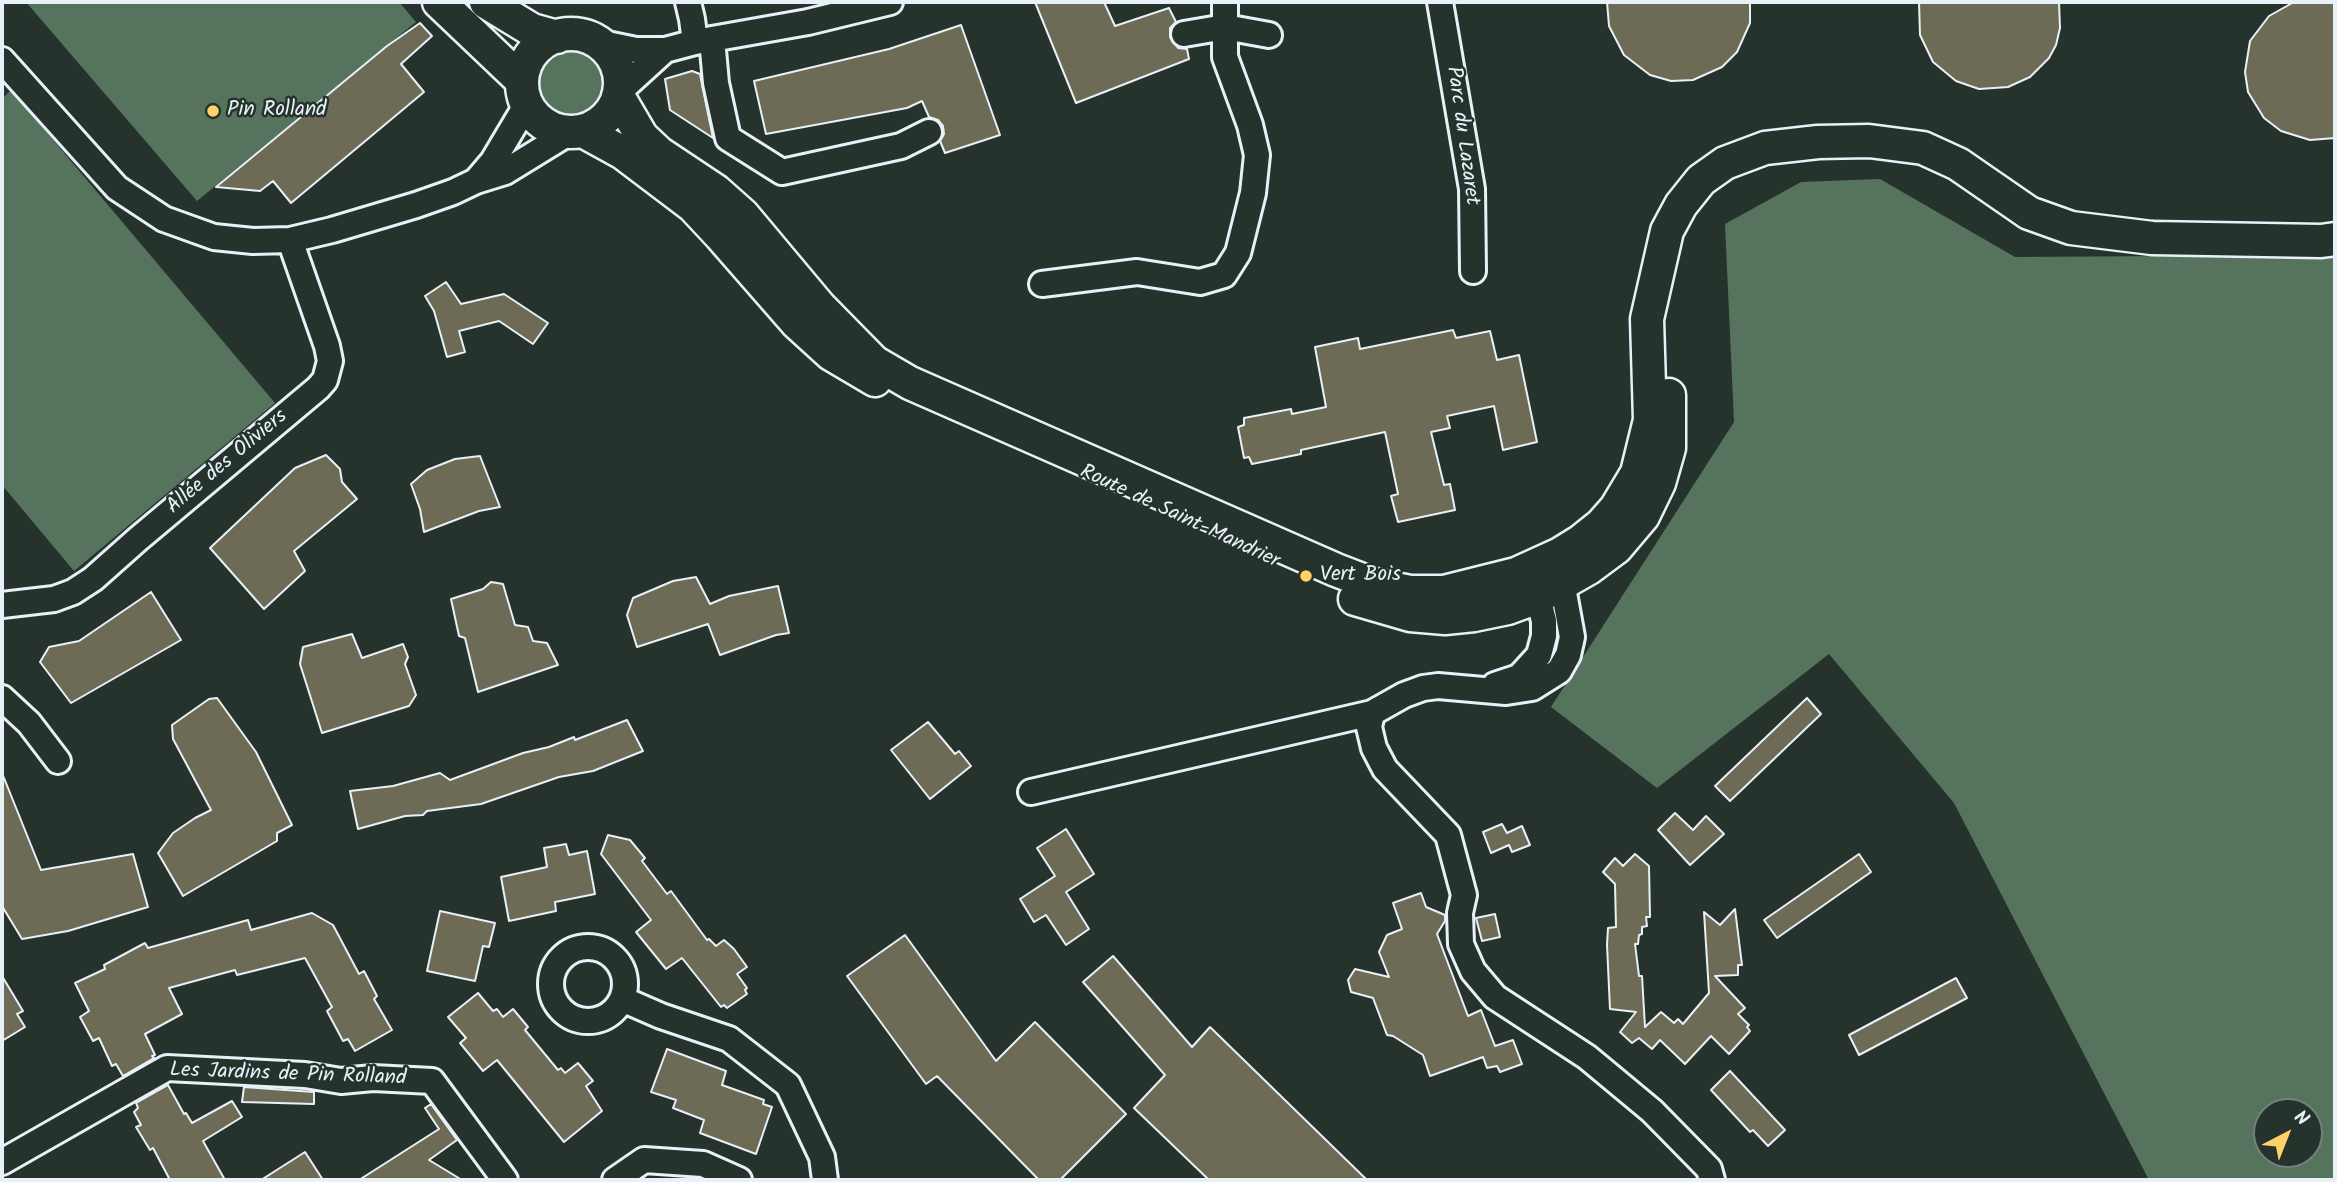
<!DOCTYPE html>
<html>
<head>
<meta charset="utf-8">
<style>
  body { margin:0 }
  #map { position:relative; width:2337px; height:1182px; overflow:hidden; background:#26332d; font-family:Kalam,sans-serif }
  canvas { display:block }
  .frame { position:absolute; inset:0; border:4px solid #e8f1f8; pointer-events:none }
  .north { position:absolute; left:2253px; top:1098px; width:70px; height:70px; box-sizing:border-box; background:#26332d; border:2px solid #747f7e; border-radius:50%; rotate:42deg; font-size:19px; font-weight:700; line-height:28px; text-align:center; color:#e8f1f8 }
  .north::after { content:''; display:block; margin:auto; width:24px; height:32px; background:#ffd166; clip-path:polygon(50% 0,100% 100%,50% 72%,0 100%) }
</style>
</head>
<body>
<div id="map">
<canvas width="2337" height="1182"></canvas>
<div class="frame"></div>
<div class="north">N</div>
</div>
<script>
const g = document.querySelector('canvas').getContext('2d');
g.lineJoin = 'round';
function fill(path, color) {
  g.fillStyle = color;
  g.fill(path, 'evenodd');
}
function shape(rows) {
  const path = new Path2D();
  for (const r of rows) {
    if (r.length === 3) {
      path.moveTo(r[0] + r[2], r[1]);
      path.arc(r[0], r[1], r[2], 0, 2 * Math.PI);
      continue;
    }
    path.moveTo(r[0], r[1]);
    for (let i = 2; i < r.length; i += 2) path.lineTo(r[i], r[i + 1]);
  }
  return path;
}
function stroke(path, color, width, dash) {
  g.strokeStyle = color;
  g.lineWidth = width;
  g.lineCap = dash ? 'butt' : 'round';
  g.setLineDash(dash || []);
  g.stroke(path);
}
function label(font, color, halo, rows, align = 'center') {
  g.font = font + ' Kalam,sans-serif';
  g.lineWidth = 5;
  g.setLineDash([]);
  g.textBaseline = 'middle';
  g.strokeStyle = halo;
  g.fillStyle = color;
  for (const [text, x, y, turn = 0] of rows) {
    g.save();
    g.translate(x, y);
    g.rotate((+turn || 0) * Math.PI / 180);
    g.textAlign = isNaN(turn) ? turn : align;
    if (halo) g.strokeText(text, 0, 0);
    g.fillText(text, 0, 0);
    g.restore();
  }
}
fill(shape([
  [26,2,399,2,416,22,197,201],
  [571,34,585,36,597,42,608,51,616,63,620,77,615,105,607,116,596,125,557,130,545,124,534,115,526,64,533,52,544,43],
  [11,90,275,403,74,571,2,485,2,99],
  [1880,179,2015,257,2335,255,2335,1180,2149,1180,1954,803,1829,654,1657,788,1551,707,1734,422,1725,224,1801,182],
  [2267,1112,2309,1112,2309,1154,2267,1154]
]), '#56745d');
const building = shape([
  [1035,2,1104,2,1115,26,1169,8,1176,22,1170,28,1170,37,1178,48,1187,49,1189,59,1076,103,1035,2],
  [1607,2,1750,2,1750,23,1737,52,1722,67,1693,80,1671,81,1650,75,1624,55,1609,26,1607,2],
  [1919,2,2059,2,2060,28,2056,45,2049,58,2030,77,2008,87,1979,89,1956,81,1933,62,1920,35,1919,2],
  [2294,2,2335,2,2335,138,2310,140,2281,131,2264,118,2248,92,2245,72,2250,41,2269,16,2294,2],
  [420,23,432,36,401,64,424,92,291,203,273,181,260,191,216,187,387,46,420,23],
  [961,25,1000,135,945,153,940,141,944,134,943,126,938,120,929,117,922,101,907,108,766,134,754,81,889,49,961,25],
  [692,71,700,74,713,138,670,110,665,79,692,71],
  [446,282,461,304,504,294,548,323,533,344,499,321,459,331,465,352,447,357,434,311,425,296,446,282],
  [1453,330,1456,338,1490,331,1497,360,1519,355,1537,442,1503,450,1494,406,1447,416,1450,428,1431,432,1444,485,1450,484,1455,510,1398,522,1391,496,1398,494,1385,432,1301,450,1301,454,1252,464,1249,457,1244,458,1238,427,1244,425,1244,418,1291,409,1292,414,1326,407,1315,347,1358,338,1360,349,1453,330],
  [326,455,340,469,342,482,357,499,294,551,305,571,264,609,210,548,295,468,326,455],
  [480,456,500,507,479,511,424,532,420,509,411,484,427,470,455,459,480,456],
  [696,577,710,604,729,596,778,586,789,633,776,635,720,655,708,624,637,647,627,615,633,598,673,581,696,577],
  [491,582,503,584,515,625,528,627,533,641,547,643,558,665,478,692,465,638,459,636,451,599,483,589,491,582],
  [151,592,181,640,71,703,40,662,49,647,79,641,151,592],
  [352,634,362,658,403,644,408,657,405,664,416,695,409,706,322,733,300,664,303,647,352,634],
  [217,698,256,752,292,825,277,833,277,841,183,896,158,853,173,833,195,818,211,810,173,739,172,725,209,699,217,698],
  [1807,698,1821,714,1730,801,1715,786,1807,698],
  [627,720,643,751,593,771,559,777,481,804,427,811,423,815,405,816,358,829,350,791,393,786,440,773,450,780,523,753,549,747,574,737,575,740,627,720],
  [928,722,955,754,959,751,971,766,930,799,891,750,928,722],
  [2,773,41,870,133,854,148,907,68,931,22,939,2,906,2,773],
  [1675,813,1693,830,1706,816,1724,834,1690,865,1658,830,1675,813],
  [1502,824,1507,833,1522,826,1530,845,1512,852,1509,845,1491,853,1483,832,1502,824],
  [1066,829,1094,874,1066,892,1089,929,1066,945,1046,915,1034,922,1020,899,1055,876,1037,848,1066,829],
  [608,835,630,840,645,858,642,861,667,894,671,891,707,940,709,939,716,946,724,940,734,949,747,967,737,974,747,988,745,990,747,994,727,1008,724,1005,721,1007,682,958,666,969,636,932,651,920,601,854,608,835],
  [566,844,569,855,587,851,595,894,555,902,556,911,509,921,501,877,547,867,544,848,566,844],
  [1635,854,1649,866,1650,917,1646,917,1647,926,1642,927,1642,934,1639,935,1638,944,1635,944,1639,976,1642,976,1645,1027,1661,1012,1674,1023,1678,1019,1683,1024,1709,993,1704,912,1720,925,1735,909,1742,965,1738,965,1738,975,1715,976,1745,1008,1738,1014,1749,1025,1747,1027,1750,1031,1729,1054,1711,1036,1685,1064,1660,1040,1652,1049,1639,1038,1632,1043,1620,1032,1636,1012,1610,1009,1607,945,1608,928,1616,927,1615,884,1603,872,1615,858,1623,866,1635,854],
  [1859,854,1871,872,1777,938,1764,920,1859,854],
  [1421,893,1426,907,1445,915,1445,921,1437,934,1468,1016,1481,1010,1495,1046,1513,1040,1522,1064,1500,1072,1497,1066,1487,1068,1483,1057,1430,1076,1423,1055,1393,1036,1387,1035,1373,998,1351,992,1348,980,1355,969,1389,977,1379,952,1387,935,1402,929,1393,903,1421,893],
  [440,911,495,923,489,947,483,946,475,981,427,971,440,911],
  [312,913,333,925,359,974,364,971,377,996,374,999,392,1030,355,1051,348,1039,343,1041,327,1011,332,1007,305,958,237,975,235,970,169,988,182,1014,145,1034,155,1055,152,1056,154,1058,123,1076,116,1064,112,1066,99,1038,93,1041,80,1017,89,1011,75,983,105,969,104,965,145,943,148,948,248,920,251,930,312,913],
  [1495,914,1500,937,1482,941,1476,918,1495,914],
  [905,935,996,1061,1035,1022,1126,1114,1060,1180,1039,1180,937,1076,926,1084,847,976,905,935],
  [1113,956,1192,1047,1210,1027,1367,1180,1209,1180,1134,1108,1165,1075,1083,982,1113,956],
  [2,976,23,1011,17,1014,25,1027,2,1041,2,976],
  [1956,978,1967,998,1859,1055,1849,1035,1956,978],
  [478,993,493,1011,497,1009,503,1017,513,1009,528,1027,525,1030,558,1070,561,1068,565,1073,578,1063,593,1081,586,1086,602,1111,564,1142,497,1060,483,1071,460,1043,466,1038,448,1017,478,993],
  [667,1049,726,1071,722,1085,764,1100,763,1104,772,1107,756,1154,700,1133,704,1120,673,1108,676,1100,651,1092,667,1049],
  [1730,1071,1785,1130,1768,1146,1753,1130,1750,1132,1711,1090,1730,1071],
  [168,1085,184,1114,186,1113,192,1123,232,1101,242,1117,203,1141,225,1180,170,1180,153,1148,150,1150,136,1127,141,1125,134,1112,138,1108,136,1103,168,1085],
  [244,1087,314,1092,314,1104,242,1102,244,1087],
  [431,1104,457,1140,429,1160,462,1180,359,1180,439,1129,425,1108,431,1104],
  [305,1152,323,1180,261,1180,305,1152]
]);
fill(building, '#6d6a56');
stroke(building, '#e8f1f8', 2);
const minor = shape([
  [688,2,692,19,695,42],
  [1440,2,1472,189,1473,271],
  [1184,34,1225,27,1269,35],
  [712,39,716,83,728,138,782,172,901,146,929,132],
  [597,42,636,50,665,50,695,42,808,22,890,2],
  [2,60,117,188,164,219,214,237,253,241,290,240,332,230,416,205,453,192,476,181,505,172,570,132],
  [620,91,665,50],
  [476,181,493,161,527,104],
  [1042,284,1137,272,1200,282,1224,275,1238,253,1253,193,1257,155,1250,125,1225,57,1225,2],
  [2,605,54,599,73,592,93,579,138,539,318,388,325,380,330,361,327,346,290,240],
  [1495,685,1519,677,1539,655,1544,636,1544,621,1538,597,1545,582],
  [2,698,29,723,58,761],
  [1372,713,1369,727,1374,748,1385,769,1448,835,1464,895,1460,913,1461,944,1473,971,1495,997,1587,1057,1652,1111,1709,1169,1712,1180],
  [1031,792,1372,713,1404,695,1423,688,1438,686,1506,692,1532,688,1559,671,1568,655,1572,637,1564,593,1560,586,1545,576],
  [588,984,37],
  [622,999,661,1016,729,1039,788,1085,822,1157,825,1180],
  [2,1162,167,1068,305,1075,341,1081,373,1078,432,1081,505,1180],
  [615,1180,644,1160,703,1164,739,1180]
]);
const major = shape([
  [439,2,522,81],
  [486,2,532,30,557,37],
  [571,83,49],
  [618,96,642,137,659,153,716,191,743,215,820,307,874,362,910,383,1336,570,1375,585,1410,592,1444,592,1516,574,1560,554,1581,541,1601,525,1616,508,1637,473,1650,420,1647,319,1667,231,1681,205,1701,180,1725,163,1765,148,1818,142,1869,141,1923,148,1958,164,2029,213,2071,228,2152,238,2321,241,2335,239],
  [583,131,623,153,693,206,721,236,797,323,831,354,875,380],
  [1355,599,1410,615,1445,618,1474,615,1508,608,1538,597,1589,568,1616,548,1643,516,1659,483,1669,448,1669,395]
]);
stroke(minor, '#e8f1f8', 30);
stroke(major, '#e8f1f8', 37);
stroke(minor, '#26332d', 24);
stroke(major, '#26332d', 32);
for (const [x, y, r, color] of [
  [213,111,7,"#ffd166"],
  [1306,576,7,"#ffd166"]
]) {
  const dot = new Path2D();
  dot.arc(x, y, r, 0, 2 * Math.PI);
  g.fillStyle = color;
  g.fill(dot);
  stroke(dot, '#26332d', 2.5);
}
label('21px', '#e8f1f8', '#26332d', [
  ["Pin Rolland",227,111],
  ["Vert Bois",1320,576]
], 'left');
label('21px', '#e8f1f8', '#26332d', [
  ["Parc du Lazaret",1461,136,82],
  ["Allée des Oliviers",228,463,-40],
  ["Route de Saint-Mandrier",1179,518,25],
  ["Les Jardins de Pin Rolland",288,1076,2]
]);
</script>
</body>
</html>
